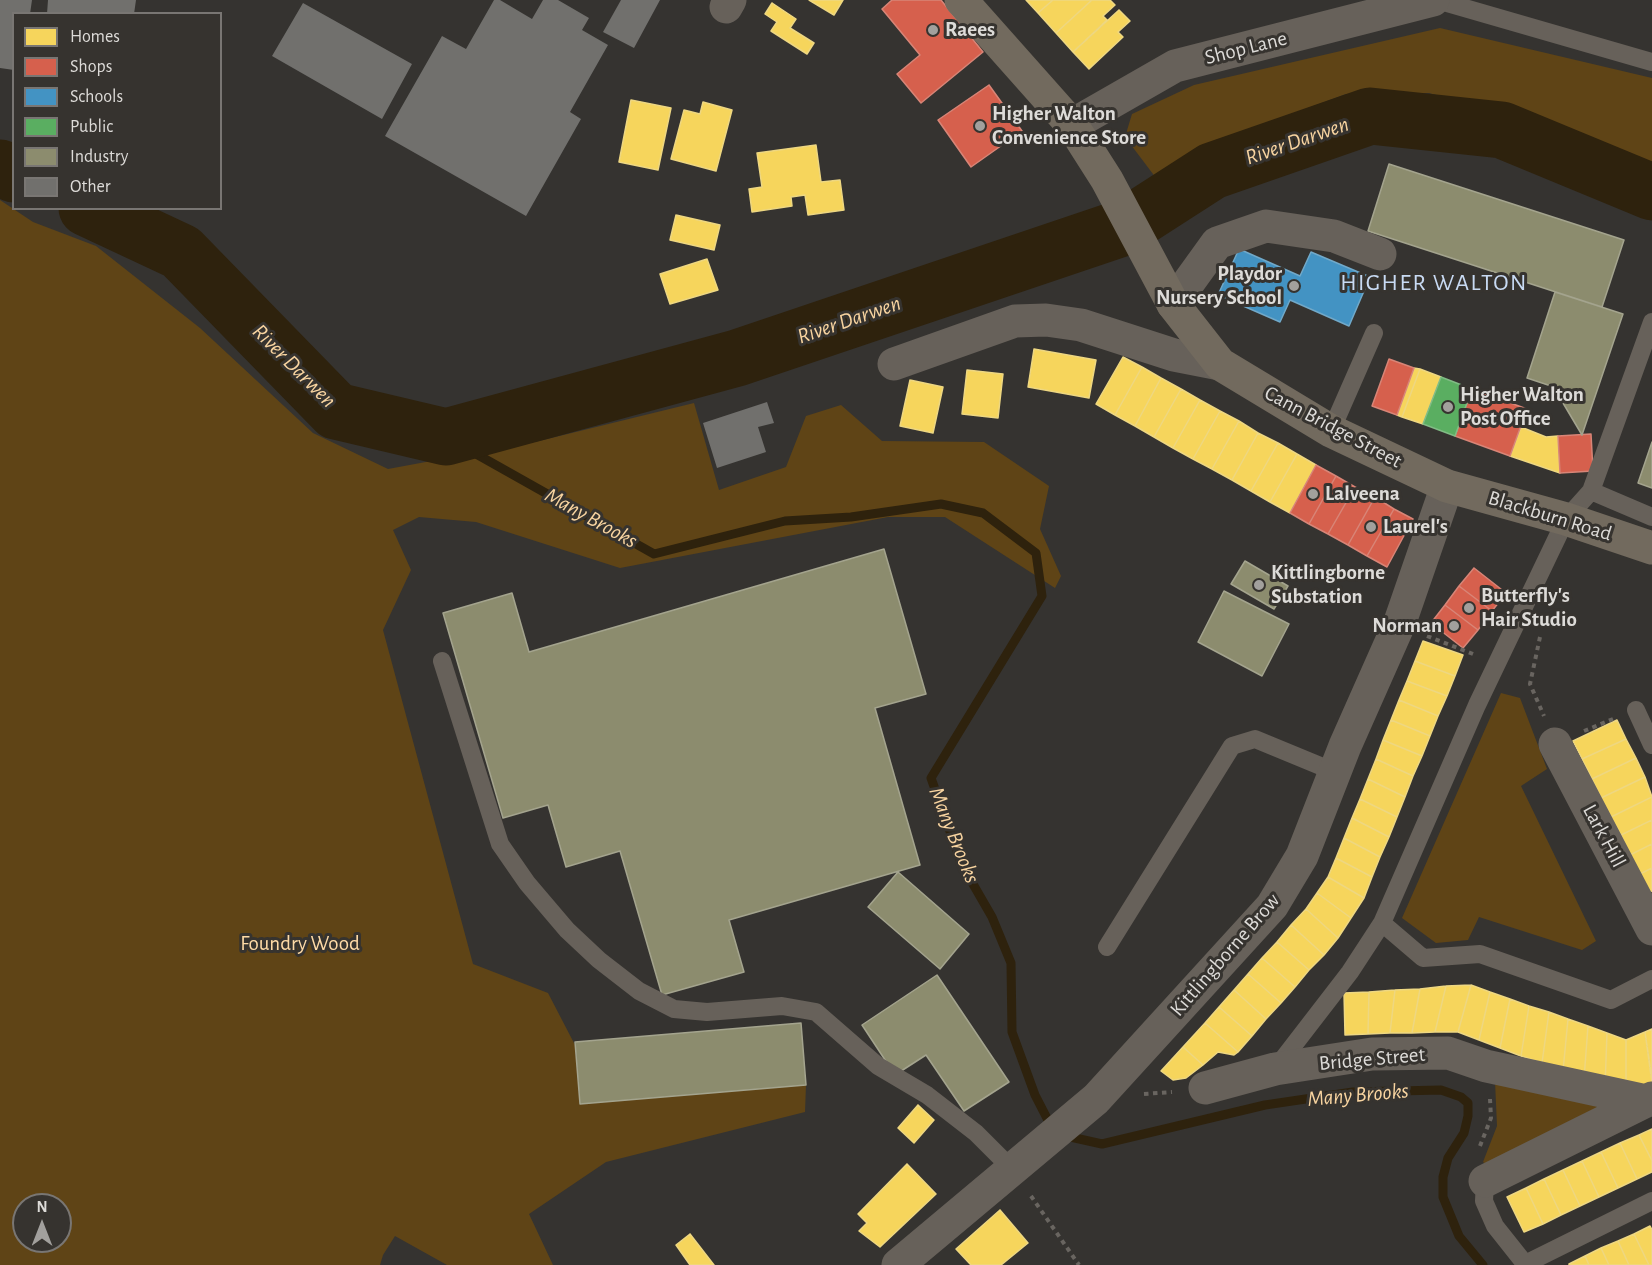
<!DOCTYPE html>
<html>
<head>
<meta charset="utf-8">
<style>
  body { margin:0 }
  #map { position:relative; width:1652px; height:1265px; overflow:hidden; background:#353330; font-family:"Alegreya Sans",sans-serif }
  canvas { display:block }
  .legend { position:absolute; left:12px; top:12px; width:210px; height:198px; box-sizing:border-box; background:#36332f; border:2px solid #797673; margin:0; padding:8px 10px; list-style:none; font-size:18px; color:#dddbd8 }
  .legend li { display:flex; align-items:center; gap:12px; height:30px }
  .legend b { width:30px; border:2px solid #797673 }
  .north { position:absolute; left:12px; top:1193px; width:60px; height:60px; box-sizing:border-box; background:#36332f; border:2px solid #797673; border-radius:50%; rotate:0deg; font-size:16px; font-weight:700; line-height:24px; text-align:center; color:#dddbd8 }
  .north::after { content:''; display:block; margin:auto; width:21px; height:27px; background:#a2a09d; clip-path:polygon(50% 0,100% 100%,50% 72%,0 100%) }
</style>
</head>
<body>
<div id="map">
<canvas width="1652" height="1265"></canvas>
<ul class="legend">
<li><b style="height:16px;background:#f6d55c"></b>Homes</li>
<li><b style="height:16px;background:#d6604d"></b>Shops</li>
<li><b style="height:16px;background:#4393c3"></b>Schools</li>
<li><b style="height:16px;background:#5aae61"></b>Public</li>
<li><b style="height:16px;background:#8c8c6e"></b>Industry</li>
<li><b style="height:16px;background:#71706d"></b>Other</li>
</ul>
<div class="north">N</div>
</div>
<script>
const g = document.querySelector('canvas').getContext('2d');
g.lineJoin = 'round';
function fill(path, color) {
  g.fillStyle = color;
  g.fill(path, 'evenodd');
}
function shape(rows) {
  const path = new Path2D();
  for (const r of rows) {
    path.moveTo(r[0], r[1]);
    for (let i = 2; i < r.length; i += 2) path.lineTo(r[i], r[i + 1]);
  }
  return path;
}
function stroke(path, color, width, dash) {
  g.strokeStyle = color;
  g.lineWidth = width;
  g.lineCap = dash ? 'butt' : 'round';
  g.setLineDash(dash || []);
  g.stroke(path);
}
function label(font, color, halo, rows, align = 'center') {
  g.font = font + ' "Alegreya Sans",sans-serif';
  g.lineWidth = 6;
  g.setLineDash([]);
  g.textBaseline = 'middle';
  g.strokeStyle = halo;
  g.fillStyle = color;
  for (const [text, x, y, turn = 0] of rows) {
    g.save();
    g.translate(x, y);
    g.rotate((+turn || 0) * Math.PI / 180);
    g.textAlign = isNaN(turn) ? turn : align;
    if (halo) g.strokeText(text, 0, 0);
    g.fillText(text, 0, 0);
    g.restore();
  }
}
fill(shape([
  [1440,28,1652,78,1652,169,1521,119,1429,93,1346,94,1211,144,1156,178,1125,137,1132,114,1194,85],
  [0,200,33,222,96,246,200,328,313,433,388,469,539,441,694,403,719,490,786,467,806,416,841,405,882,441,984,442,1049,486,1040,529,1061,576,1055,588,945,517,888,517,620,568,476,522,419,517,393,530,411,570,383,630,473,964,548,993,575,1045,580,1104,806,1085,805,1112,606,1162,529,1214,553,1265,447,1265,395,1236,383,1255,380,1265,0,1265],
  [24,1205,60,1205,60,1241,24,1241],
  [1501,693,1520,698,1547,769,1521,786,1596,941,1582,950,1479,917,1468,940,1436,943,1402,918],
  [1495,1081,1609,1107,1489,1167,1483,1162,1497,1126]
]), '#5f4416');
const homes = shape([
  [809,0,843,0,834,15,809,0],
  [1026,0,1053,0,1038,13,1026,0],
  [1053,0,1092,0,1056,33,1038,13,1053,0],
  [1092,0,1110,0,1115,5,1103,16,1107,20,1073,52,1056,33,1092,0],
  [772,3,796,19,790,28,814,43,807,54,771,31,777,22,765,14,772,3],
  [1119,10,1130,21,1118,32,1123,37,1089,69,1073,52,1119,10],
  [631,100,671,108,658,170,619,162,631,100],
  [703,102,732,110,716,171,671,159,684,110,700,114,703,102],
  [816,145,821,182,840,180,844,210,808,215,805,195,791,197,792,206,752,212,749,189,762,187,757,153,816,145],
  [676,215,720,225,714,250,670,240,676,215],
  [707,259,718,290,670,304,660,274,707,259],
  [1034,349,1096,360,1089,398,1028,387,1034,349],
  [1123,357,1142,367,1115,415,1096,404,1123,357],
  [1142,367,1161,378,1135,426,1115,415,1142,367],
  [1414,368,1420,369,1402,417,1397,415,1414,368],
  [1420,369,1441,377,1423,424,1402,417,1420,369],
  [967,370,1003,374,998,418,962,414,967,370],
  [1161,378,1181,389,1154,437,1135,426,1161,378],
  [910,380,943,387,933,433,900,426,910,380],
  [1181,389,1200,400,1173,448,1154,437,1181,389],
  [1200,400,1220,411,1193,459,1173,448,1200,400],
  [1220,411,1239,421,1212,469,1193,459,1220,411],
  [1239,421,1258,433,1232,480,1212,469,1239,421],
  [1521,427,1546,437,1558,436,1560,473,1510,456,1521,427],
  [1258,433,1278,443,1251,491,1232,480,1258,433],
  [1278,443,1297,454,1270,502,1251,491,1278,443],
  [1297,454,1316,465,1290,513,1270,502,1297,454],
  [1423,641,1463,655,1455,676,1415,661,1423,641],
  [1415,661,1455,676,1447,696,1407,681,1415,661],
  [1407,681,1447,696,1438,716,1399,700,1407,681],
  [1399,700,1438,716,1430,736,1391,720,1399,700],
  [1391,720,1430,736,1422,756,1383,740,1391,720],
  [1617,720,1626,739,1582,759,1573,741,1617,720],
  [1626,739,1636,758,1592,779,1582,759,1626,739],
  [1383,740,1422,756,1413,776,1376,759,1383,740],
  [1636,758,1645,777,1601,798,1592,779,1636,758],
  [1376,759,1413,776,1405,797,1368,779,1376,759],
  [1645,777,1652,797,1611,817,1601,798,1645,777],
  [1368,779,1405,797,1397,817,1360,799,1368,779],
  [1652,797,1652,820,1621,835,1611,817,1652,797],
  [1360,799,1397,817,1389,837,1352,818,1360,799],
  [1352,818,1389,837,1380,857,1344,838,1352,818],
  [1652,820,1652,844,1630,855,1621,835,1652,820],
  [1344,838,1380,857,1372,877,1336,858,1344,838],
  [1652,844,1652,868,1640,874,1630,855,1652,844],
  [1336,858,1372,877,1364,898,1328,877,1336,858],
  [1652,868,1652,891,1650,892,1640,874,1652,868],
  [1328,877,1364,898,1351,918,1317,893,1328,877],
  [1317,893,1351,918,1338,938,1306,909,1317,893],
  [1306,909,1338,938,1324,955,1291,925,1306,909],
  [1291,925,1324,955,1309,970,1277,942,1291,925],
  [1277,942,1309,970,1295,987,1262,958,1277,942],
  [1262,958,1295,987,1281,1003,1248,974,1262,958],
  [1248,974,1281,1003,1266,1019,1234,990,1248,974],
  [1471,985,1490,992,1479,1040,1458,1032,1471,985],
  [1471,985,1458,1032,1435,1032,1446,986,1471,985],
  [1446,986,1435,1032,1412,1033,1420,989,1446,986],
  [1420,989,1412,1033,1390,1033,1395,990,1420,989],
  [1234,990,1266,1019,1252,1036,1219,1007,1234,990],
  [1395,990,1390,1033,1368,1034,1369,992,1395,990],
  [1369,992,1368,1034,1345,1035,1344,993,1369,992],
  [1490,992,1510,999,1500,1048,1479,1040,1490,992],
  [1510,999,1529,1006,1521,1056,1500,1048,1510,999],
  [1529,1006,1549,1012,1542,1063,1521,1056,1529,1006],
  [1219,1007,1252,1036,1238,1052,1205,1023,1219,1007],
  [1549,1012,1568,1019,1563,1071,1542,1063,1549,1012],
  [1568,1019,1588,1026,1584,1079,1563,1071,1568,1019],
  [1205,1023,1238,1052,1234,1055,1218,1052,1203,1065,1183,1047,1205,1023],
  [1588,1026,1607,1033,1605,1087,1584,1079,1588,1026],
  [1652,1029,1652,1079,1645,1032,1652,1029],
  [1645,1032,1652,1083,1626,1095,1626,1040,1645,1032],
  [1607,1033,1626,1040,1626,1095,1605,1087,1607,1033],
  [1183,1047,1203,1065,1186,1078,1173,1080,1161,1071,1183,1047],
  [918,1105,934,1120,914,1143,898,1128,918,1105],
  [1652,1129,1652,1161,1639,1135,1652,1129],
  [1639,1135,1652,1161,1652,1172,1637,1179,1620,1143,1639,1135],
  [1620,1143,1637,1179,1618,1188,1601,1152,1620,1143],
  [1601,1152,1618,1188,1599,1197,1582,1161,1601,1152],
  [1582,1161,1599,1197,1580,1206,1563,1170,1582,1161],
  [907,1164,936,1194,880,1247,859,1231,867,1223,858,1214,907,1164],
  [1563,1170,1580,1206,1561,1215,1544,1179,1563,1170],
  [1544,1179,1561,1215,1543,1224,1526,1188,1544,1179],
  [1526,1188,1543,1224,1524,1232,1507,1197,1526,1188],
  [1000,1210,1028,1243,1001,1265,971,1265,956,1249,1000,1210],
  [1650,1226,1652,1230,1652,1265,1649,1265,1634,1234,1650,1226],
  [690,1234,714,1265,690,1265,676,1245,690,1234],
  [1634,1234,1649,1265,1629,1265,1618,1241,1634,1234],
  [1618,1241,1629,1265,1609,1265,1601,1248,1618,1241],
  [1601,1248,1609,1265,1589,1265,1585,1256,1601,1248],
  [1585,1256,1589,1265,1569,1265,1569,1264,1585,1256]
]);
fill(homes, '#f6d55c');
stroke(homes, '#eed781', 1.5);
const shops = shape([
  [892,0,941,0,983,52,921,103,897,74,920,55,882,9,892,0],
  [989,85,1022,131,971,167,938,120,989,85],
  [1389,359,1414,368,1397,415,1372,406,1389,359],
  [1472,389,1527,409,1510,456,1455,436,1472,389],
  [1591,434,1593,471,1560,473,1558,436,1591,434],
  [1316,465,1336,476,1309,524,1290,513,1316,465],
  [1336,476,1355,487,1328,534,1309,524,1336,476],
  [1355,487,1375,497,1348,545,1328,534,1355,487],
  [1375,497,1394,509,1367,556,1348,545,1375,497],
  [1394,509,1413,519,1387,567,1367,556,1394,509],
  [1474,568,1506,593,1492,611,1459,586,1474,568],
  [1459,586,1492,611,1478,630,1445,605,1459,586],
  [1445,605,1478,630,1463,648,1431,623,1445,605]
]);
fill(shops, '#d6604d');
stroke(shops, '#d88577', 1.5);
const schools = shape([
  [1239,249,1300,276,1311,252,1370,277,1349,326,1290,300,1280,322,1218,295,1239,249]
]);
fill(schools, '#4393c3');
stroke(schools, '#71a9c9', 1.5);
const public = shape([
  [1441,377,1472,389,1455,436,1423,424,1441,377]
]);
fill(public, '#5aae61');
stroke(public, '#81bc85', 1.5);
const industry = shape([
  [1389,164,1624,240,1602,307,1368,231,1389,164],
  [1555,292,1623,314,1582,435,1563,403,1566,391,1527,378,1555,292],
  [1652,442,1652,488,1638,483,1652,442],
  [884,549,926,694,875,708,920,865,729,920,744,972,662,995,620,851,566,867,548,805,503,818,443,613,512,593,529,652,884,549],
  [1245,561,1288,586,1274,609,1231,584,1245,561],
  [1224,591,1289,624,1262,676,1198,642,1224,591],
  [898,872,969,934,940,969,868,907,898,872],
  [937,975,1009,1082,964,1111,926,1055,895,1075,862,1025,937,975],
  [801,1023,806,1085,580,1104,575,1042,801,1023]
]);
fill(industry, '#8c8c6e');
stroke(industry, '#a4a48e', 1.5);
stroke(shape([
  [446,437,654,554,785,521,851,517,941,504,983,513,1036,553,1042,596,931,778,962,865,992,917,1011,963,1012,1032,1035,1095,1052,1128],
  [1066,1136,1102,1144,1265,1105,1353,1092,1441,1090,1461,1097,1468,1103,1468,1116,1464,1133,1448,1158,1443,1177,1443,1197,1459,1236,1483,1265]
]), '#2e220d', 9);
stroke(shape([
  [0,168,14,174],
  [87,208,181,252,336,411,446,437,737,358,1125,227,1212,171,1370,116,1502,130,1652,192]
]), '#2e220d', 57);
fill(shape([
  [0,0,32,0,30,14,14,14,14,70,0,68],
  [48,0,136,0,134,14,47,14],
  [494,0,500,0,532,19,543,0,558,0,589,18,582,30,608,45,570,112,581,119,526,216,385,136,442,36,466,49],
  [621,0,660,0,634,48,603,32],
  [303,3,412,64,382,119,272,56],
  [767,402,774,423,758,427,766,452,717,468,703,423]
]), '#71706d');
stroke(shape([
  [1427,636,1473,654],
  [1540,637,1530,684,1544,716],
  [1584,731,1613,719],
  [1144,1094,1172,1092],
  [1480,1146,1491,1118,1490,1099],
  [1031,1196,1079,1265]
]), '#696560', 4, [4.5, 4.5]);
stroke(shape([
  [1437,0,1652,62],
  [1331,431,1374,333],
  [1591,491,1652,517],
  [442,661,500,844,527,883,567,930,599,960,639,991,674,1009,707,1012,782,1006,816,1012,878,1066,927,1095,976,1133,1012,1169],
  [1636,710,1652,745],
  [1382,923,1423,958,1480,954,1611,1000,1652,979],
  [1107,947,1232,746,1255,739,1335,772],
  [1276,1068,1350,972,1382,923,1477,705,1566,519,1591,491,1652,322],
  [1485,1181,1484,1201,1495,1226,1526,1265],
  [1525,1264,1652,1201]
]), '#67615a', 18);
stroke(shape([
  [726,7,730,0],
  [1072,125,1175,66,1433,0],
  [1173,304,1217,243,1266,226,1334,236,1380,254],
  [894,364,1015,321,1046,320,1081,325,1174,355,1220,364],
  [1555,744,1652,929],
  [1205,1088,1275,1069,1372,1054,1448,1053,1486,1066,1647,1101],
  [1485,1181,1652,1098]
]), '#67615a', 33);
stroke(shape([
  [898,1265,1096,1099,1272,906,1302,856,1345,746,1400,622,1447,486]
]), '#67615a', 33);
stroke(shape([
  [961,0,1072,125,1107,180,1173,304,1220,364,1331,431,1447,486,1566,519,1652,548]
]), '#726a5e', 33);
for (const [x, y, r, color] of [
  [933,30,6,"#a2a09d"],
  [980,126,6,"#a2a09d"],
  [1294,286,6,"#a2a09d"],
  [1448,407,6,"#a2a09d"],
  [1313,494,6,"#a2a09d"],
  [1371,527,6,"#a2a09d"],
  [1259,585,6,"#a2a09d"],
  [1469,608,6,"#a2a09d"],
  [1454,626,6,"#a2a09d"]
]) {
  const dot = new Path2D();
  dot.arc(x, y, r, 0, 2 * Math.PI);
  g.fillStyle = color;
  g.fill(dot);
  stroke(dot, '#36332f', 2);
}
label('bold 21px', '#dddbd8', '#36332f', [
  ["Raees",945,30],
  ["Higher Walton",992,114],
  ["Convenience Store",992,138],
  ["Playdor",1282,274,"right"],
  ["Nursery School",1282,298,"right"],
  ["Higher Walton",1460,395],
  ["Post Office",1460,419],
  ["Lalveena",1325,494],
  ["Laurel's",1383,527],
  ["Kittlingborne",1271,573],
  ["Substation",1271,597],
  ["Butterfly's",1481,596],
  ["Hair Studio",1481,620],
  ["Norman",1442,626,"right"]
], 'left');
label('21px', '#dddbd8', '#36332f', [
  ["Shop Lane",1246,48,-14],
  ["Cann Bridge Street",1333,427,28],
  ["Blackburn Road",1550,516,17],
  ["Lark Hill",1604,836,62],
  ["Kittlingborne Brow",1225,955,-49],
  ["Bridge Street",1372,1059,-5]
]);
label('21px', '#fedaa6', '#36332f', [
  ["Foundry Wood",300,944]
]);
label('italic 22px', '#f8d4a0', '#36332f', [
  ["River Darwen",1297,141,-19],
  ["River Darwen",849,320,-19],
  ["River Darwen",294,366,45],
  ["Many Brooks",591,518,29],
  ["Many Brooks",954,835,68],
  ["Many Brooks",1358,1095,-5]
]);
g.letterSpacing = '1.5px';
label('24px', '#c8daf3', '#36332f', [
  ["HIGHER WALTON",1434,283]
]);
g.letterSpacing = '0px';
</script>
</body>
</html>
